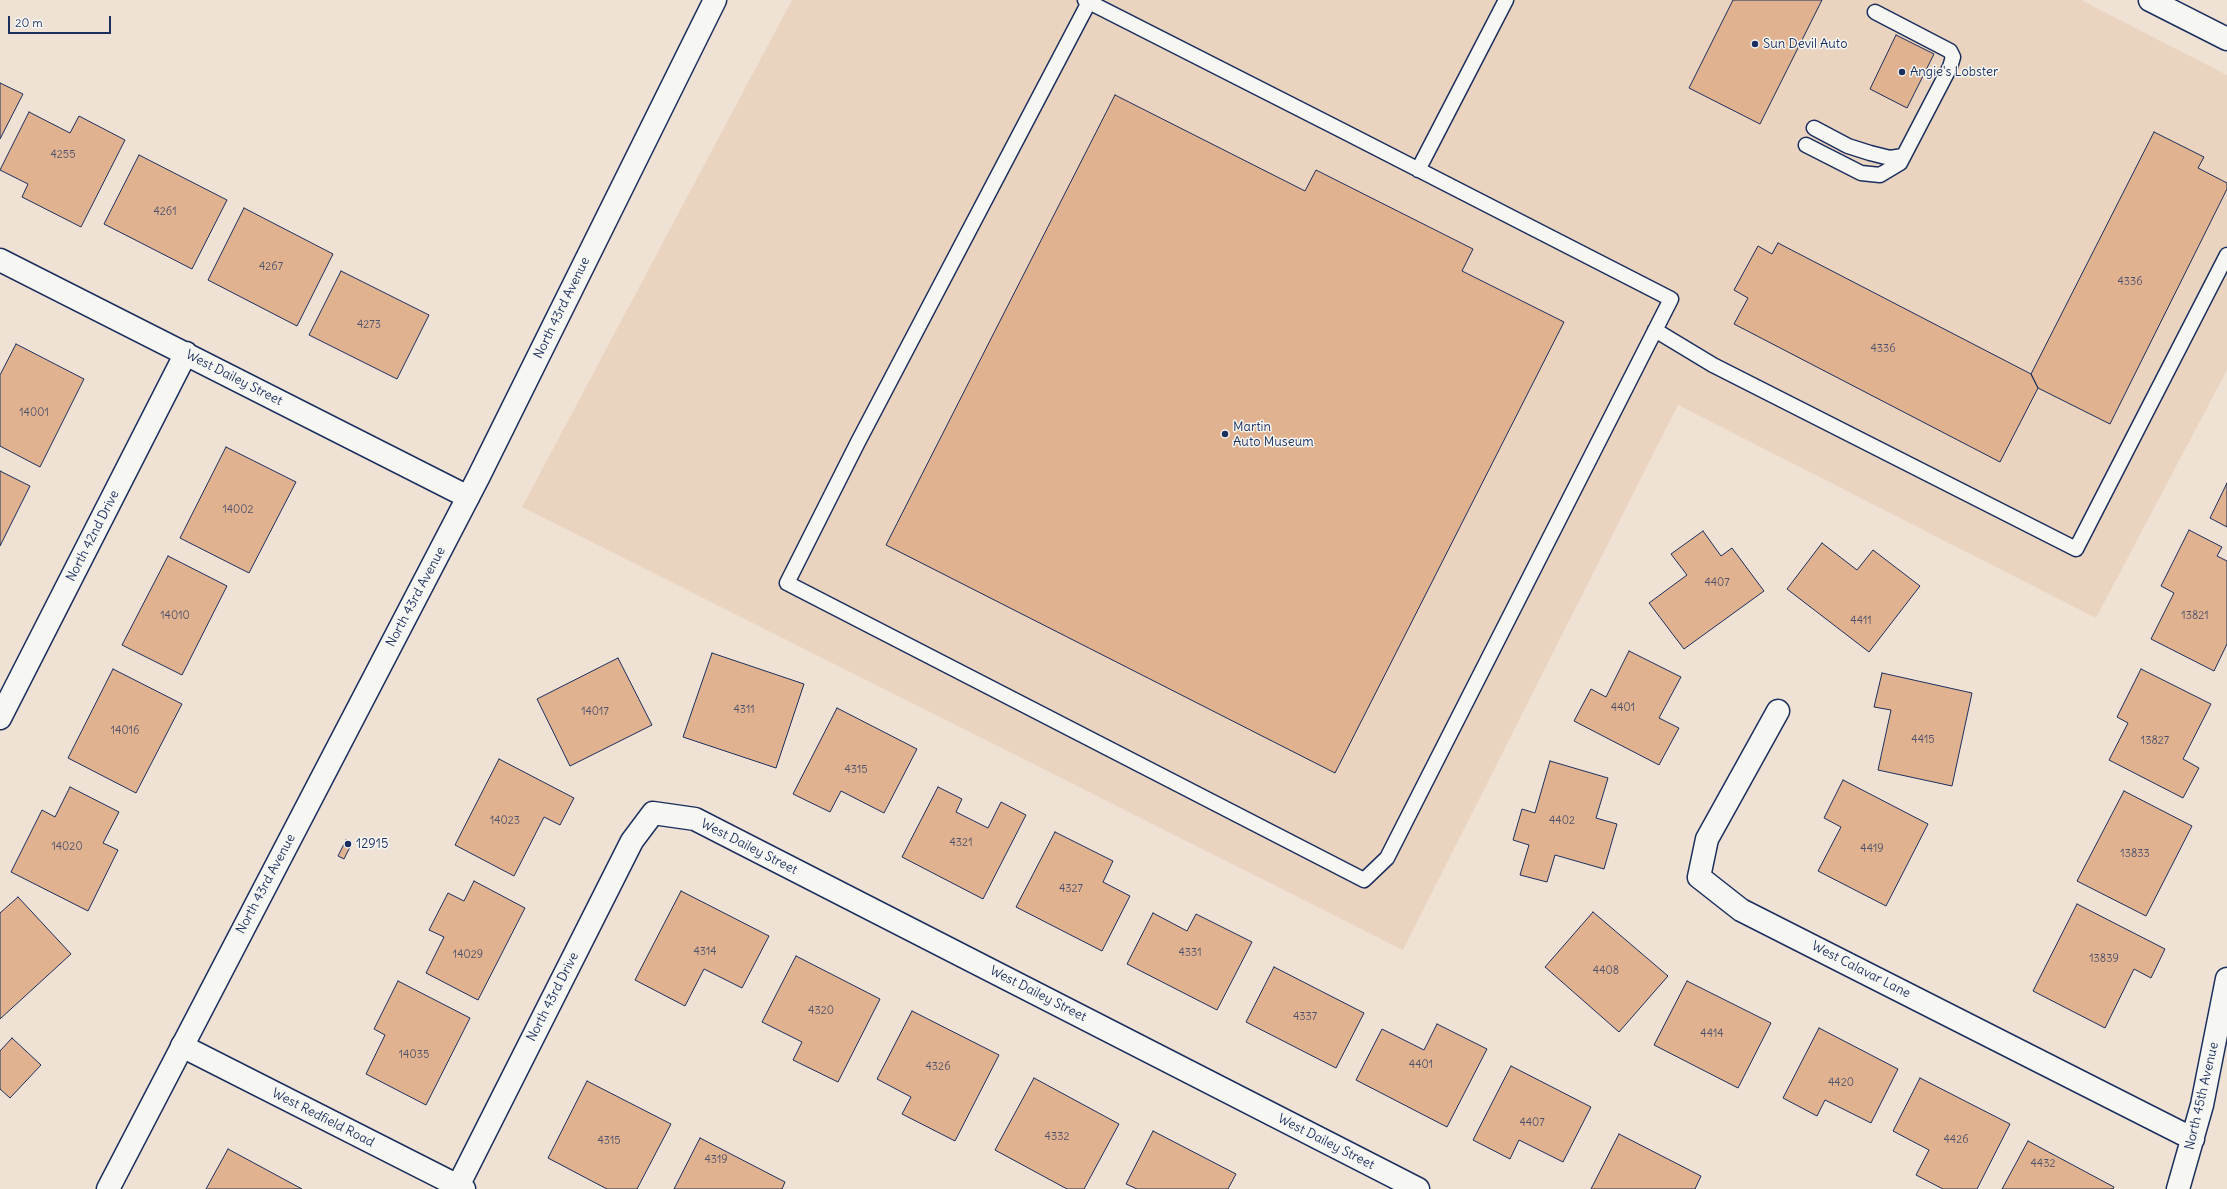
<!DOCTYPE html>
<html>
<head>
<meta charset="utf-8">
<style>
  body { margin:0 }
  #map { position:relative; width:2227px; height:1189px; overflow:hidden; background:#efe2d5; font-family:Delius,sans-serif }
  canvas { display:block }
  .scale { position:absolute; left:8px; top:16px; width:103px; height:18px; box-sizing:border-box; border:2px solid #1b2f5e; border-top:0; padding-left:5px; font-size:12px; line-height:14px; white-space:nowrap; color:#1b2f5e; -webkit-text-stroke:3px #f6f6f2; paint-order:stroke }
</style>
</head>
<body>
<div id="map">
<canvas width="2227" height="1189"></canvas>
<div class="scale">20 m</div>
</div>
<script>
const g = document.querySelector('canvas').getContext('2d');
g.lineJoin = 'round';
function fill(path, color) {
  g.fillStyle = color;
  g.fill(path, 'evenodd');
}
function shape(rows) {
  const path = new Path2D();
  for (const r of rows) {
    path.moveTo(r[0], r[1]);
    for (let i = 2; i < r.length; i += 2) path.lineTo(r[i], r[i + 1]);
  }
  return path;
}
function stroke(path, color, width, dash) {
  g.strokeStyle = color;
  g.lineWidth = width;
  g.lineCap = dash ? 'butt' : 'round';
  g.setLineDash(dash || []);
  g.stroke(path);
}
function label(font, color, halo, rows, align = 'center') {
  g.font = font + ' Delius,sans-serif';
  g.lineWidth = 3;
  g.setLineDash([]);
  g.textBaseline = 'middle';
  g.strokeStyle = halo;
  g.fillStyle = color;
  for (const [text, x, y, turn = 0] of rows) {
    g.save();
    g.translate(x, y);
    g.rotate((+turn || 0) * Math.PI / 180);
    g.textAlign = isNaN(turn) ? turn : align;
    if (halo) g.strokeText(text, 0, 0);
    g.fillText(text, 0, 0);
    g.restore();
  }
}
fill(shape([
  [792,0,2081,0,2227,75,2227,370,2096,618,1678,405,1403,950,522,507]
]), '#ead4c0');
const building = shape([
  [1733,0,1822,0,1760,124,1689,88,1733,0],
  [1896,35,1934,54,1907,108,1870,89,1896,35],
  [0,83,23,94,0,139,0,83],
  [1115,95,1305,191,1316,170,1473,249,1462,271,1564,322,1335,773,886,545,1115,95],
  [29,112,70,133,79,116,125,140,81,227,22,197,28,184,0,170,29,112],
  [2154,132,2204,157,2198,168,2227,183,2227,189,2110,424,2038,388,2031,374,2154,132],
  [139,155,227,200,192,269,104,224,139,155],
  [244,208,333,254,297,326,208,280,244,208],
  [1778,243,2031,374,2038,388,2000,462,1734,324,1748,298,1734,290,1758,246,1772,254,1778,243],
  [341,271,429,315,397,379,309,335,341,271],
  [16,344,84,379,40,467,0,446,0,375,16,344],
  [226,447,296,482,249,573,180,538,226,447],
  [0,471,30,486,0,546,0,471],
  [2227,483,2227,527,2210,518,2227,483],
  [2189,530,2222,547,2217,556,2227,561,2227,644,2214,671,2151,639,2174,593,2161,586,2189,530],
  [1703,531,1721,556,1732,548,1764,591,1684,649,1649,603,1687,575,1671,554,1703,531],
  [1822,543,1857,570,1873,550,1920,586,1869,652,1787,589,1822,543],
  [168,556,227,586,182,675,122,645,168,556],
  [1629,651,1681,677,1659,718,1679,728,1659,765,1574,721,1591,689,1606,697,1629,651],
  [712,653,804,684,776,768,683,737,712,653],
  [618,658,652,725,570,766,537,699,618,658],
  [113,669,182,704,136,793,68,758,113,669],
  [2141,669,2211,704,2183,759,2199,768,2183,798,2109,760,2128,723,2117,717,2141,669],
  [1882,673,1972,693,1952,786,1878,770,1891,710,1874,707,1882,673],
  [837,708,917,749,884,813,841,791,830,812,793,794,837,708],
  [499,759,574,798,560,825,544,817,514,876,455,845,499,759],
  [1550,761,1608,778,1596,818,1617,824,1604,869,1555,855,1547,882,1520,875,1529,845,1513,840,1522,809,1535,813,1550,761],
  [1843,780,1928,824,1886,906,1818,871,1841,827,1824,818,1843,780],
  [70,787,119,812,103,843,118,850,88,911,11,872,42,810,55,817,70,787],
  [938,787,962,799,956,812,988,828,1001,802,1026,815,983,899,902,857,938,787],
  [2124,791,2192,826,2146,916,2077,881,2124,791],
  [1055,832,1113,861,1103,882,1130,896,1102,951,1016,907,1055,832],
  [346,840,352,843,344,859,338,856,346,840],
  [474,881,525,908,478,1000,426,973,444,937,429,930,448,893,464,901,474,881],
  [681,891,769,936,742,988,704,969,685,1006,635,980,681,891],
  [18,897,71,954,0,1019,0,913,18,897],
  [2077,904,2165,949,2151,978,2134,969,2105,1028,2033,991,2077,904],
  [1593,912,1668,976,1619,1032,1545,967,1593,912],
  [1153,913,1187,931,1196,914,1252,942,1217,1010,1127,964,1153,913],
  [796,956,880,999,838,1082,793,1060,802,1042,762,1022,796,956],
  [1274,967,1364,1013,1336,1068,1246,1022,1274,967],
  [398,981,470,1018,426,1105,366,1074,385,1035,374,1029,398,981],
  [1687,981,1771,1023,1738,1088,1654,1045,1687,981],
  [912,1011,999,1055,955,1141,902,1114,911,1097,877,1079,912,1011],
  [1437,1024,1487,1049,1447,1127,1356,1080,1382,1029,1424,1050,1437,1024],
  [1819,1028,1898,1069,1871,1123,1825,1100,1817,1116,1783,1098,1819,1028],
  [12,1038,41,1065,10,1098,0,1089,0,1051,12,1038],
  [1511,1066,1591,1107,1563,1162,1519,1140,1510,1159,1473,1140,1511,1066],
  [1034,1078,1119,1124,1084,1189,1067,1189,995,1150,1034,1078],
  [1920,1078,2010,1124,1977,1189,1943,1189,1916,1175,1929,1150,1893,1131,1920,1078],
  [587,1081,671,1124,637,1189,607,1189,548,1158,587,1081],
  [1153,1131,1236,1174,1228,1189,1137,1189,1126,1184,1153,1131],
  [1619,1134,1701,1176,1695,1189,1591,1189,1619,1134],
  [700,1138,785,1182,782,1189,674,1189,700,1138],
  [2028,1141,2114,1187,2113,1189,2002,1189,2028,1141],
  [228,1149,302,1189,206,1189,228,1149]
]);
fill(building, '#e0b290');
stroke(building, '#1b2f5e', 1);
const service = shape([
  [1085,0,1345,132,1671,299,1387,858,1364,880,787,583,858,442,1089,2],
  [1814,128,1848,146,1870,153,1890,158,1903,156],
  [1806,145,1861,173,1880,175,1900,163,1950,67,1953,57,1950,51,1875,12],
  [1418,170,1506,0],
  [1655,330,1713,365,2076,549,2227,255]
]);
const minor = shape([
  [0,260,468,497],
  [1778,711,1707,839,1699,877,1741,910,2193,1139],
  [0,718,186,353],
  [182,1046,464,1189],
  [458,1186,632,841,653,813,695,819,1418,1189],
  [2178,1189,2202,1105,2227,979]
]);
const secondary = shape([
  [2150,0,2227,39],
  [108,1189,478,478,715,0]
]);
stroke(service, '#1b2f5e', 17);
stroke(minor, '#1b2f5e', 25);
stroke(secondary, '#1b2f5e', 25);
stroke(service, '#f6f6f2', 14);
stroke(minor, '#f6f6f2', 22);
stroke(secondary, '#f6f6f2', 22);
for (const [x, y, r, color] of [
  [1755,44,4,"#1b2f5e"],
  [1902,72,4,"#1b2f5e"],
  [1225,434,4,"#1b2f5e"],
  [348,844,4,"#1b2f5e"]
]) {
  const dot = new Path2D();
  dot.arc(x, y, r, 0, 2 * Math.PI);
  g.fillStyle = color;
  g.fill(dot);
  stroke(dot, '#f6f6f2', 1.5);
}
label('11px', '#4c506a', null, [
  ["4255",63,155],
  ["4261",165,212],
  ["4267",271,267],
  ["4336",2130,282],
  ["4273",369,325],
  ["4336",1883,349],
  ["14001",34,413],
  ["14002",238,510],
  ["4407",1717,583],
  ["14010",175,616],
  ["13821",2195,616],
  ["4411",1861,621],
  ["4401",1623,708],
  ["4311",744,710],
  ["14017",595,712],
  ["14016",125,731],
  ["4415",1923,740],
  ["13827",2155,741],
  ["4315",856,770],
  ["14023",505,821],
  ["4402",1562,821],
  ["4321",961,843],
  ["14020",67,847],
  ["4419",1872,849],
  ["13833",2135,854],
  ["4327",1071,889],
  ["4314",705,952],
  ["4331",1190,953],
  ["14029",468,955],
  ["13839",2104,959],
  ["4408",1606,971],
  ["4320",821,1011],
  ["4337",1305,1017],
  ["4414",1712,1034],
  ["14035",414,1055],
  ["4401",1421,1065],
  ["4326",938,1067],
  ["4420",1841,1083],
  ["4407",1532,1123],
  ["4332",1057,1137],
  ["4426",1956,1140],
  ["4315",609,1141],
  ["4319",716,1160],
  ["4432",2043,1164]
]);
label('13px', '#1b2f5e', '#f6f6f2', [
  ["Sun Devil Auto",1763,44],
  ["Angie's Lobster",1910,72],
  ["Martin",1233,427],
  ["Auto Museum",1233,442],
  ["12915",356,844]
], 'left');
label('13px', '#1b2f5e', '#f6f6f2', [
  ["North 43rd Avenue",562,308,-64],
  ["West Dailey Street",234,378,27],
  ["North 42nd Drive",93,536,-63],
  ["North 43rd Avenue",416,597,-62],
  ["West Dailey Street",749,847,27],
  ["North 43rd Avenue",266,884,-62],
  ["West Calavar Lane",1861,970,27],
  ["West Dailey Street",1038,994,27],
  ["North 43rd Drive",553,997,-63],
  ["North 45th Avenue",2202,1096,-77],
  ["West Redfield Road",323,1118,27],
  ["West Dailey Street",1326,1142,27]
]);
</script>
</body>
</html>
